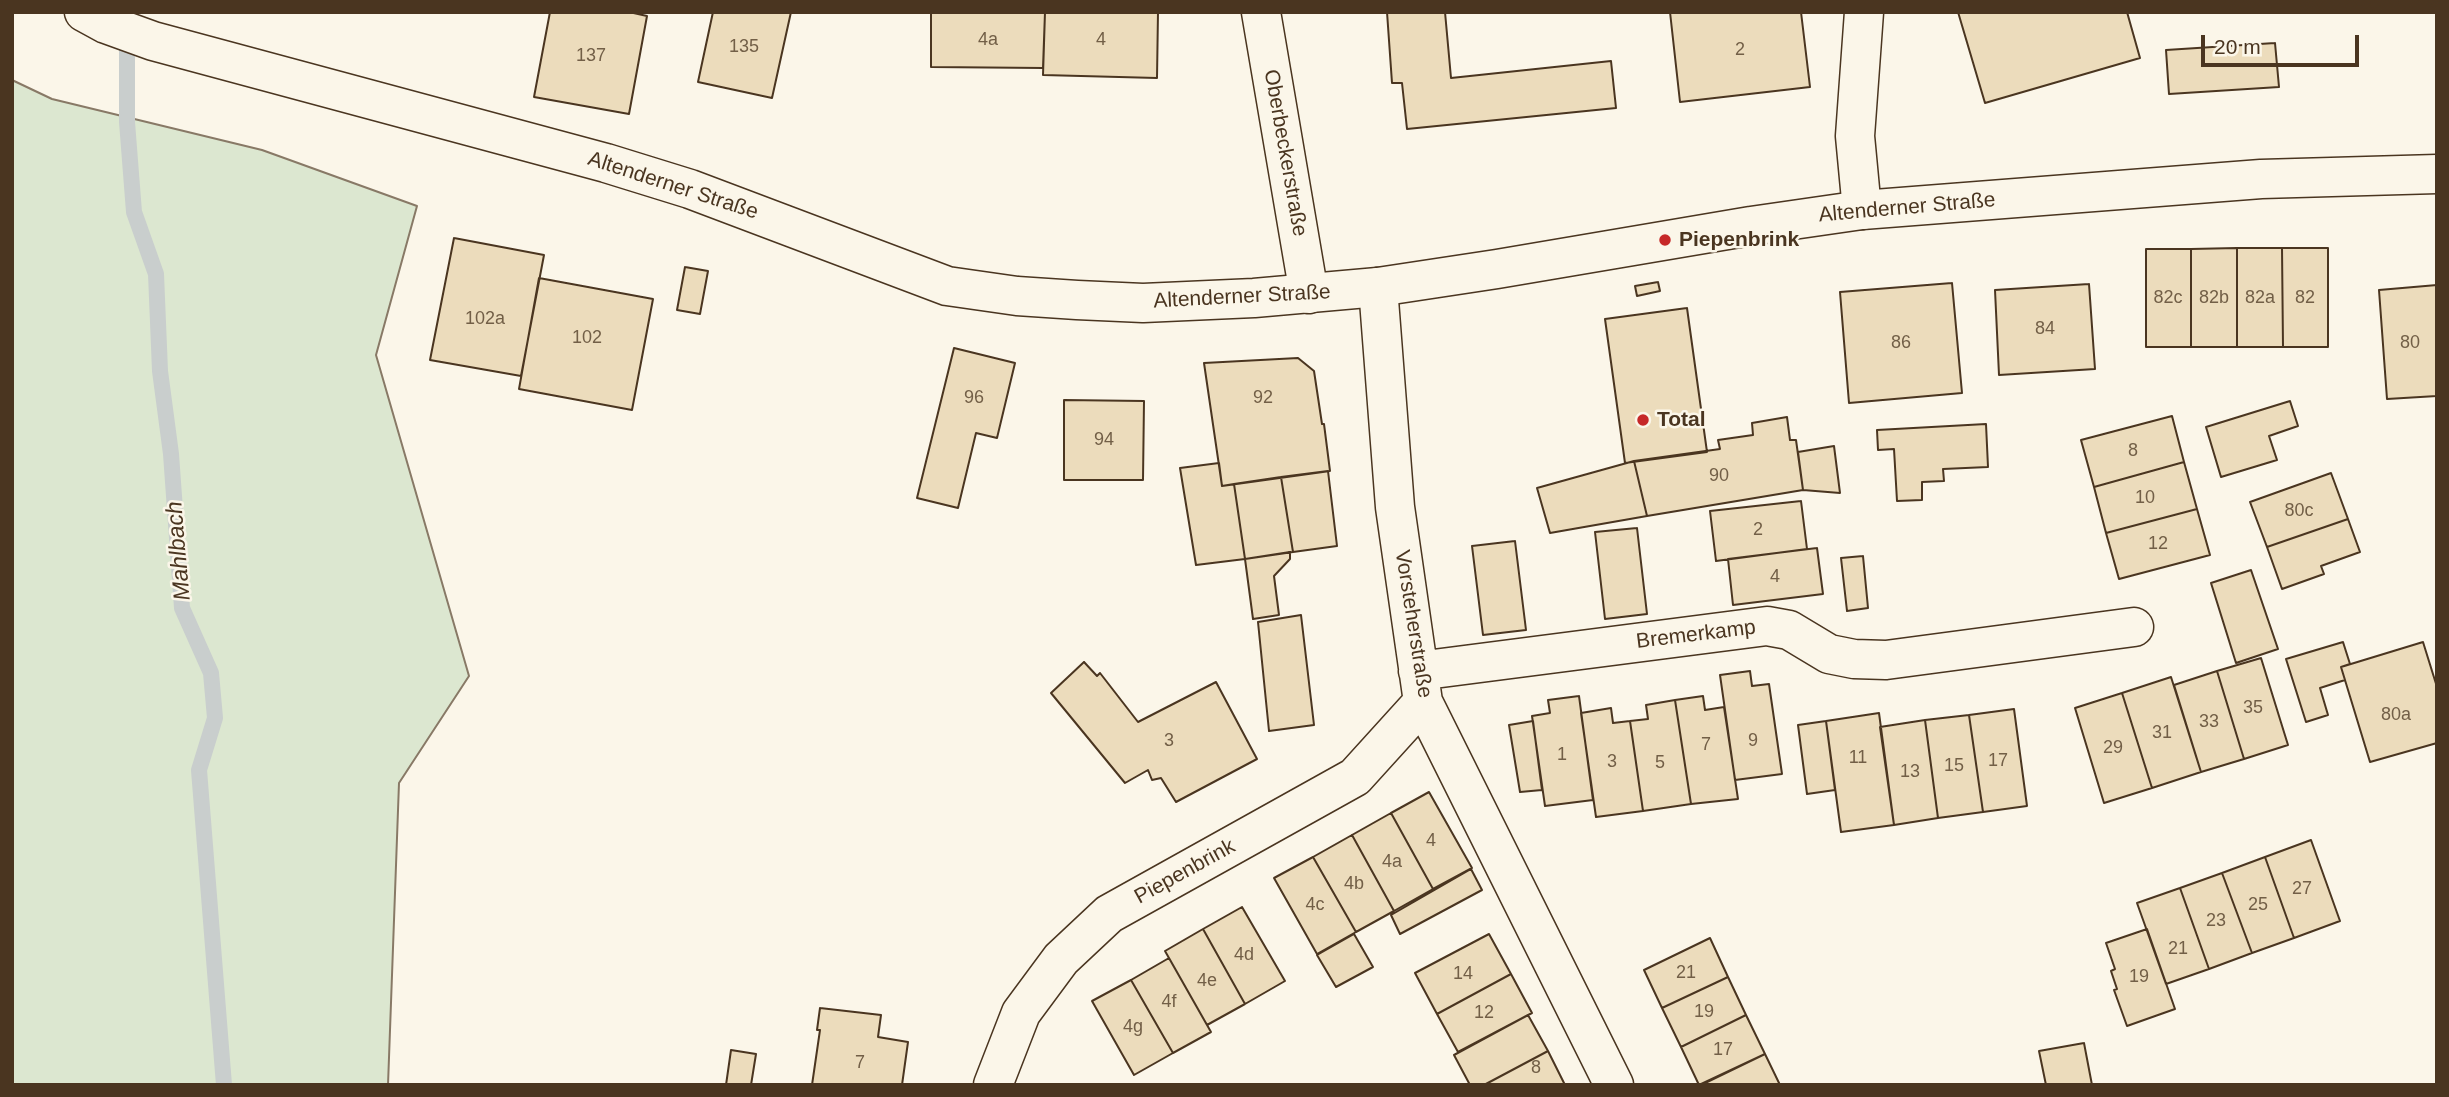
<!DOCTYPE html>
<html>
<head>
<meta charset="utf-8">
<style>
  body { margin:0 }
  #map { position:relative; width:2449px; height:1097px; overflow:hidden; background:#fbf6e9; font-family:Helvetica,sans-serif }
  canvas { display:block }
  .frame { position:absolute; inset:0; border:14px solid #4a3520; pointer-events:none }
  .scale { position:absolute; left:2201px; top:35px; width:158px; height:32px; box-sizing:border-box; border:4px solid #4a3520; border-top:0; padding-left:9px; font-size:21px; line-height:24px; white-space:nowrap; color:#4a3520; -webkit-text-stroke:5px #fbf6e9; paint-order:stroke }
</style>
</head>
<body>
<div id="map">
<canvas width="2449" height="1097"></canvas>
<div class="frame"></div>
<div class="scale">20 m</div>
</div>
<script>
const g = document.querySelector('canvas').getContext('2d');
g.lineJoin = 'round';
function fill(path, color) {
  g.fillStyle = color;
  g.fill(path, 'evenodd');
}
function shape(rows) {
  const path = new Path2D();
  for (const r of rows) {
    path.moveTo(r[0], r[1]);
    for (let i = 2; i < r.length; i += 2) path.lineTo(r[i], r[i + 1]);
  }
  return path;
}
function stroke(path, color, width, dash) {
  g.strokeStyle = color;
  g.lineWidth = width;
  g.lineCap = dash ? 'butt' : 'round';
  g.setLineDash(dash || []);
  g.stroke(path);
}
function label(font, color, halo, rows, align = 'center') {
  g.font = font + ' Helvetica,sans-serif';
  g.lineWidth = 5;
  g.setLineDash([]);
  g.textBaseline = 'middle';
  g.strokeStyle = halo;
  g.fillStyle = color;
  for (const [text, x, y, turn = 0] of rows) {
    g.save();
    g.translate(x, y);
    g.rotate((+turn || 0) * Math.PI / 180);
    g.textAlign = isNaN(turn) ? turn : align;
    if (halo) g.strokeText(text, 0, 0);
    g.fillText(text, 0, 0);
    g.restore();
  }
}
const green = shape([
  [12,80,52,99,262,150,417,206,376,355,469,676,399,783,388,1085,12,1085,12,80]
]);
fill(green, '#dce7d0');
stroke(green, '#887966', 2);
stroke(shape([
  [127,31,127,122,134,212,156,274,160,371,171,454,182,608,211,673,215,718,199,770,224,1085]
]), '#c9cecd', 16);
const building = shape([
  [550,12,629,12,647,16,629,114,534,97,550,12],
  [713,12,791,12,772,98,698,82,713,12],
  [931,12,1045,12,1043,68,931,67,931,12],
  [1045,12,1158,12,1157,78,1043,75,1045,12],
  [1387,12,1445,12,1451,78,1611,61,1616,108,1407,129,1402,83,1392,83,1387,12],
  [1670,12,1801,12,1810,87,1680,102,1670,12],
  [1958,12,2127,12,2140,58,1985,103,1958,12],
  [2275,43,2279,87,2169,94,2166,50,2275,43],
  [454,238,544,255,521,376,430,360,454,238],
  [2237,248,2282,248,2283,347,2237,347,2237,248],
  [2237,248,2237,347,2191,347,2191,249,2237,248],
  [2282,248,2328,248,2328,347,2283,347,2282,248],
  [2146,249,2191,249,2191,347,2146,347,2146,249],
  [685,267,708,271,700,314,677,310,685,267],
  [539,278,653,299,632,410,519,389,539,278],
  [1658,282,1660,291,1637,296,1635,286,1658,282],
  [1952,283,1962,393,1849,403,1840,292,1952,283],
  [2089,284,2095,369,1999,375,1995,290,2089,284],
  [2437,285,2437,396,2387,399,2379,290,2437,285],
  [1687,308,1707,452,1625,463,1605,319,1687,308],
  [954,348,1015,363,997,438,976,433,958,508,917,498,954,348],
  [1298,358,1314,371,1322,424,1324,424,1330,471,1222,486,1204,363,1298,358],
  [1064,400,1144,401,1143,480,1064,480,1064,400],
  [2290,401,2298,426,2269,436,2277,460,2221,477,2206,427,2290,401],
  [2172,416,2184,462,2094,487,2081,440,2172,416],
  [1787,417,1790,440,1796,440,1803,490,1647,516,1634,461,1720,449,1718,440,1753,435,1752,423,1787,417],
  [1986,424,1988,467,1943,469,1944,481,1922,482,1922,500,1897,501,1894,449,1878,450,1877,430,1986,424],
  [1834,446,1840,493,1803,490,1798,452,1834,446],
  [1634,461,1647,516,1550,533,1537,488,1634,461],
  [2184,462,2197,509,2106,533,2094,487,2184,462],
  [1219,463,1222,486,1234,484,1245,559,1196,565,1180,468,1219,463],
  [1328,471,1337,546,1293,552,1281,477,1328,471],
  [2331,473,2348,519,2267,547,2250,502,2331,473],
  [1281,477,1293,552,1245,559,1234,484,1281,477],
  [1801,501,1807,549,1716,561,1710,511,1801,501],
  [2197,509,2210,555,2119,579,2106,533,2197,509],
  [2348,519,2360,552,2321,566,2324,574,2282,589,2267,547,2348,519],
  [1637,528,1647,614,1605,619,1595,532,1637,528],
  [1515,541,1526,630,1483,635,1472,546,1515,541],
  [1817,548,1823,594,1733,605,1728,559,1817,548],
  [1290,552,1290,559,1274,576,1279,615,1253,619,1245,559,1290,552],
  [1863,556,1868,608,1847,611,1841,558,1863,556],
  [2251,570,2278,649,2236,663,2211,583,2251,570],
  [1301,615,1314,725,1269,731,1258,622,1301,615],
  [2343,642,2350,664,2341,667,2345,680,2320,688,2328,715,2306,722,2286,659,2343,642],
  [2423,642,2437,687,2437,743,2370,762,2341,667,2423,642],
  [2261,658,2288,745,2244,759,2217,671,2261,658],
  [1084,662,1097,676,1100,673,1138,722,1216,682,1257,759,1176,802,1161,778,1152,780,1148,770,1125,783,1051,693,1084,662],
  [1750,671,1752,686,1769,684,1782,774,1735,780,1720,675,1750,671],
  [2217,671,2244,759,2201,772,2174,685,2217,671],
  [2171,677,2201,772,2152,788,2122,693,2171,677],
  [2122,693,2152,788,2104,803,2075,708,2122,693],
  [1579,696,1593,800,1545,806,1532,716,1550,713,1548,700,1579,696],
  [1703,696,1705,710,1724,707,1738,799,1691,804,1675,700,1703,696],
  [1675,700,1691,804,1643,811,1630,721,1648,719,1646,705,1675,700],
  [1611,708,1613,723,1630,721,1643,811,1596,817,1581,713,1611,708],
  [2014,709,2027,806,1983,812,1969,715,2014,709],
  [1879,713,1894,825,1841,832,1826,721,1879,713],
  [1969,715,1983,812,1938,818,1925,720,1969,715],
  [1925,720,1938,818,1894,825,1880,727,1925,720],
  [1533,721,1542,790,1520,792,1509,725,1533,721],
  [1826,721,1835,790,1807,794,1798,725,1826,721],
  [1429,792,1472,868,1433,889,1391,813,1429,792],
  [1391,813,1433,889,1394,911,1352,835,1391,813],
  [1352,835,1394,911,1356,932,1313,857,1352,835],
  [2311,840,2340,921,2294,938,2265,857,2311,840],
  [1313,857,1356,932,1317,954,1274,878,1313,857],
  [2265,857,2294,938,2252,953,2222,873,2265,857],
  [1471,869,1482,890,1400,934,1391,915,1471,869],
  [2222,873,2252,953,2209,969,2180,888,2222,873],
  [2180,888,2209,969,2166,984,2137,903,2180,888],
  [1242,907,1285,981,1245,1004,1203,929,1242,907],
  [1203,929,1245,1004,1207,1025,1165,951,1203,929],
  [2147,929,2175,1009,2127,1026,2114,990,2117,989,2111,971,2115,969,2106,943,2147,929],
  [1354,934,1373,967,1336,987,1317,955,1354,934],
  [1489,934,1511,974,1437,1014,1415,973,1489,934],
  [1710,938,1728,977,1662,1008,1644,970,1710,938],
  [1169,958,1211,1032,1173,1053,1131,980,1169,958],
  [1511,974,1532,1013,1458,1052,1437,1014,1511,974],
  [1728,977,1746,1015,1681,1047,1662,1008,1728,977],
  [1131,980,1173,1053,1134,1075,1092,1001,1131,980],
  [820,1008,881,1015,878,1037,908,1042,902,1085,812,1085,820,1030,817,1030,820,1008],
  [1528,1015,1548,1051,1484,1085,1470,1085,1454,1055,1528,1015],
  [1746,1015,1765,1054,1699,1085,1681,1047,1746,1015],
  [2084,1043,2092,1085,2046,1085,2039,1051,2084,1043],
  [731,1050,756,1054,751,1085,726,1085,731,1050],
  [1548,1051,1565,1085,1484,1085,1548,1051],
  [1765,1054,1780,1085,1701,1085,1765,1054]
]);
fill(building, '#ecdcbc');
stroke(building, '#4a3520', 2);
const minor = shape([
  [1261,12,1309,294],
  [1862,210,1855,136,1864,12],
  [1378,287,1395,507,1423,702,1614,1085],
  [1418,671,1767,626,1789,630,1829,654,1854,659,1886,660,2134,627],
  [993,1085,1021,1013,1061,959,1109,914,1355,777,1423,702]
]);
const secondary = shape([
  [84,12,106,24,153,41,606,163,690,189,947,286,1017,296,1077,300,1143,303,1254,298,1378,287,1497,269,1751,226,1862,210,2261,179,2437,174]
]);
stroke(minor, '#4a3520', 41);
stroke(secondary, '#4a3520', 41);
stroke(minor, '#fbf6e9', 38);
stroke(secondary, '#fbf6e9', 38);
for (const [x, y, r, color] of [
  [1665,240,7,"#c62828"],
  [1643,420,7,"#c62828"]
]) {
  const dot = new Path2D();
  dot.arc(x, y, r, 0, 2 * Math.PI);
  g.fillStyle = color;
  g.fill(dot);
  stroke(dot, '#fbf6e9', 2.5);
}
label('18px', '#725f47', null, [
  ["4a",988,40],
  ["4",1101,40],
  ["135",744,47],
  ["2",1740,50],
  ["137",591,56],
  ["82c",2168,298],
  ["82b",2214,298],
  ["82a",2260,298],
  ["82",2305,298],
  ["102a",485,319],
  ["84",2045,329],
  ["102",587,338],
  ["86",1901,343],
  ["80",2410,343],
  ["96",974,398],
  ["92",1263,398],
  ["94",1104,440],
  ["8",2133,451],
  ["90",1719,476],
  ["10",2145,498],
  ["80c",2299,511],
  ["2",1758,530],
  ["12",2158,544],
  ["4",1775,577],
  ["35",2253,708],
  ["80a",2396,715],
  ["33",2209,722],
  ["31",2162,733],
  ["3",1169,741],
  ["9",1753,741],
  ["7",1706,745],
  ["29",2113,748],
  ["1",1562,755],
  ["11",1858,758],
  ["17",1998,761],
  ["3",1612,762],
  ["5",1660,763],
  ["15",1954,766],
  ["13",1910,772],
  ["4",1431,841],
  ["4a",1392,862],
  ["4b",1354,884],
  ["27",2302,889],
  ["4c",1315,905],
  ["25",2258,905],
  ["23",2216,921],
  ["21",2178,949],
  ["4d",1244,955],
  ["21",1686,973],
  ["14",1463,974],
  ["19",2139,977],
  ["4e",1207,981],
  ["4f",1169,1002],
  ["19",1704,1012],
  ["12",1484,1013],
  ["4g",1133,1027],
  ["17",1723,1050],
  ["7",860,1063],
  ["8",1536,1068]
]);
label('21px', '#4a3520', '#fbf6e9', [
  ["Oberbeckerstraße",1285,153,80],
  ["Altenderner Straße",673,186,18],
  ["Altenderner Straße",1907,208,-5],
  ["Altenderner Straße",1242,297,-3],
  ["Vorsteherstraße",1413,624,81],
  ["Bremerkamp",1696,635,-7],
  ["Piepenbrink",1185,872,-29]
]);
label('bold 21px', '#4a3520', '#fbf6e9', [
  ["Piepenbrink",1679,240],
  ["Total",1657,420]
], 'left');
label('italic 23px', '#4a3520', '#fbf6e9', [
  ["Mahlbach",179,551,-95]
]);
</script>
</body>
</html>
